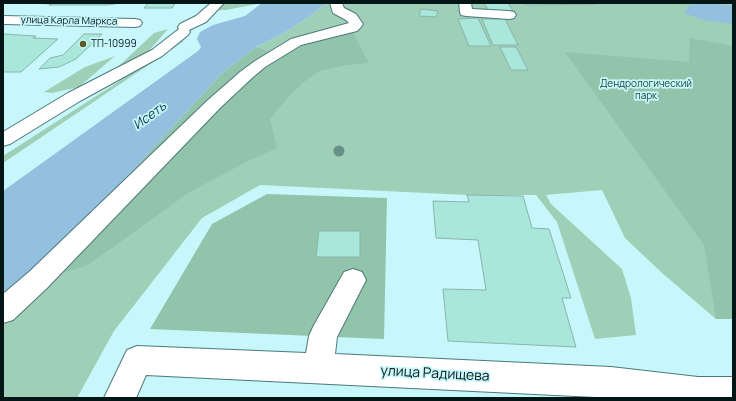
<!DOCTYPE html>
<html>
<head>
<meta charset="utf-8">
<style>
  body { margin:0 }
  #map { position:relative; width:736px; height:401px; overflow:hidden; background:#c7f7fa; font-family:Manrope,sans-serif }
  canvas { display:block }
  .frame { position:absolute; inset:0; border:4px solid #041516; pointer-events:none }
</style>
</head>
<body>
<div id="map">
<canvas width="736" height="401"></canvas>
<div class="frame"></div>
</div>
<script>
const g = document.querySelector('canvas').getContext('2d');
g.lineJoin = 'round';
function fill(path, color) {
  g.fillStyle = color;
  g.fill(path, 'evenodd');
}
function shape(rows) {
  const path = new Path2D();
  for (const r of rows) {
    path.moveTo(r[0], r[1]);
    for (let i = 2; i < r.length; i += 2) path.lineTo(r[i], r[i + 1]);
  }
  return path;
}
function stroke(path, color, width, dash) {
  g.strokeStyle = color;
  g.lineWidth = width;
  g.lineCap = dash ? 'butt' : 'round';
  g.setLineDash(dash || []);
  g.stroke(path);
}
function label(font, color, halo, rows, align = 'center') {
  g.font = font + ' Manrope,sans-serif';
  g.lineWidth = 3.5;
  g.setLineDash([]);
  g.textBaseline = 'middle';
  g.strokeStyle = halo;
  g.fillStyle = color;
  for (const [text, x, y, turn = 0] of rows) {
    g.save();
    g.translate(x, y);
    g.rotate((+turn || 0) * Math.PI / 180);
    g.textAlign = isNaN(turn) ? turn : align;
    if (halo) g.strokeText(text, 0, 0);
    g.fillText(text, 0, 0);
    g.restore();
  }
}
fill(shape([
  [212,3,262,3,226,10,199,11],
  [326,3,733,3,733,319,716,319,662,273,625,238,602,190,546,195,551,204,622,269,631,298,636,335,595,339,557,222,536,195,467,195,260,185,202,218,114,331,77,398,3,398,3,295,97,209,256,47,284,33,310,16],
  [168,29,147,53,108,76,154,33],
  [179,38,184,41,3,163,3,156,163,53],
  [115,56,79,87,52,93,44,92,85,67]
]), '#a0cfb8');
fill(shape([
  [352,31,369,63,347,65,319,71,304,82,291,94,270,119,277,148,244,163,188,193,112,248,86,266,62,273,30,273,97,209,222,73,256,47,281,56,305,44],
  [690,38,728,45,733,47,733,319,716,319,704,245,565,52,689,62],
  [267,194,387,198,384,339,150,329,212,224]
]), '#91c4ab');
fill(shape([
  [262,3,326,3,310,16,284,33,256,47,222,73,97,209,30,273,3,295,3,191,198,51,201,47,197,39,200,32,213,25,245,16],
  [701,3,733,6,733,24,703,20,684,13,685,11,688,8,686,6]
]), '#93c0de');
const building = shape([
  [27,3,120,3,108,5,49,5,52,4,27,3],
  [148,3,175,3,172,8,144,8,148,3],
  [484,3,508,3,513,11,489,11,484,3],
  [525,3,596,3,597,4,526,5,525,3],
  [421,9,438,11,436,17,419,16,421,9],
  [478,18,491,46,469,46,458,19,478,18],
  [482,19,505,19,518,45,493,45,482,19],
  [3,34,36,36,33,38,58,39,21,72,3,72,3,34],
  [84,34,102,34,76,59,59,67,39,69,50,58,63,55,84,34],
  [500,47,516,47,528,70,511,70,500,47],
  [467,195,523,196,532,228,549,229,571,298,562,298,576,347,448,341,443,289,486,290,478,240,436,238,433,201,469,202,467,195],
  [319,231,360,231,360,257,316,257,319,231]
]);
fill(building, '#aae7db');
stroke(building, '#87b4ac', 1);
const minor = shape([
  [211,3,224,3,206,22,189,30,190,32,188,35,162,56,80,101,10,144,3,146,3,132,68,93,152,50,179,29,178,27,180,24,196,16,211,3],
  [330,3,342,3,344,8,356,14,363,24,361,27,357,31,301,45,265,67,252,78,220,108,47,288,13,320,3,323,3,294,29,272,208,100,240,72,255,61,291,39,349,23,346,20,333,13,330,3],
  [459,3,471,3,472,9,509,11,514,12,516,15,514,18,509,19,466,16,461,15,460,12,459,3],
  [3,16,135,19,140,20,142,23,140,26,135,27,3,24,3,16],
  [353,269,362,272,366,280,337,337,335,354,611,367,698,377,733,377,733,398,616,398,146,375,136,398,104,398,127,350,137,346,306,353,309,336,313,327,344,272,353,269]
]);
stroke(minor, '#4c797b', 2);
fill(minor, '#fff');
g.fillStyle = '#659189';
for (const [x, y] of [
  [339,151]
]) {
  g.beginPath();
  g.arc(x, y, 5.5, 0, 2 * Math.PI);
  g.fill();
}
for (const [x, y, r, color] of [
  [83,44,4,"#5c5b28"]
]) {
  const dot = new Path2D();
  dot.arc(x, y, r, 0, 2 * Math.PI);
  g.fillStyle = color;
  g.fill(dot);
  stroke(dot, '#c7f7fa', 1.5);
}
label('10px', '#041516', '#c7f7fa', [
  ["улица Карла Маркса",69,21,1]
]);
label('10px', '#041516', '#c7f7fa', [
  ["ТП-10999",91,44]
], 'left');
label('10px', '#143e2d', '#c7f7fa', [
  ["Дендрологический",646,84],
  ["парк",646,96]
]);
label('italic 13px', '#10364b', '#c7f7fa', [
  ["Исеть",150,116,-37]
]);
label('14px', '#041516', '#c7f7fa', [
  ["улица Радищева",435,374,3]
]);
</script>
</body>
</html>
